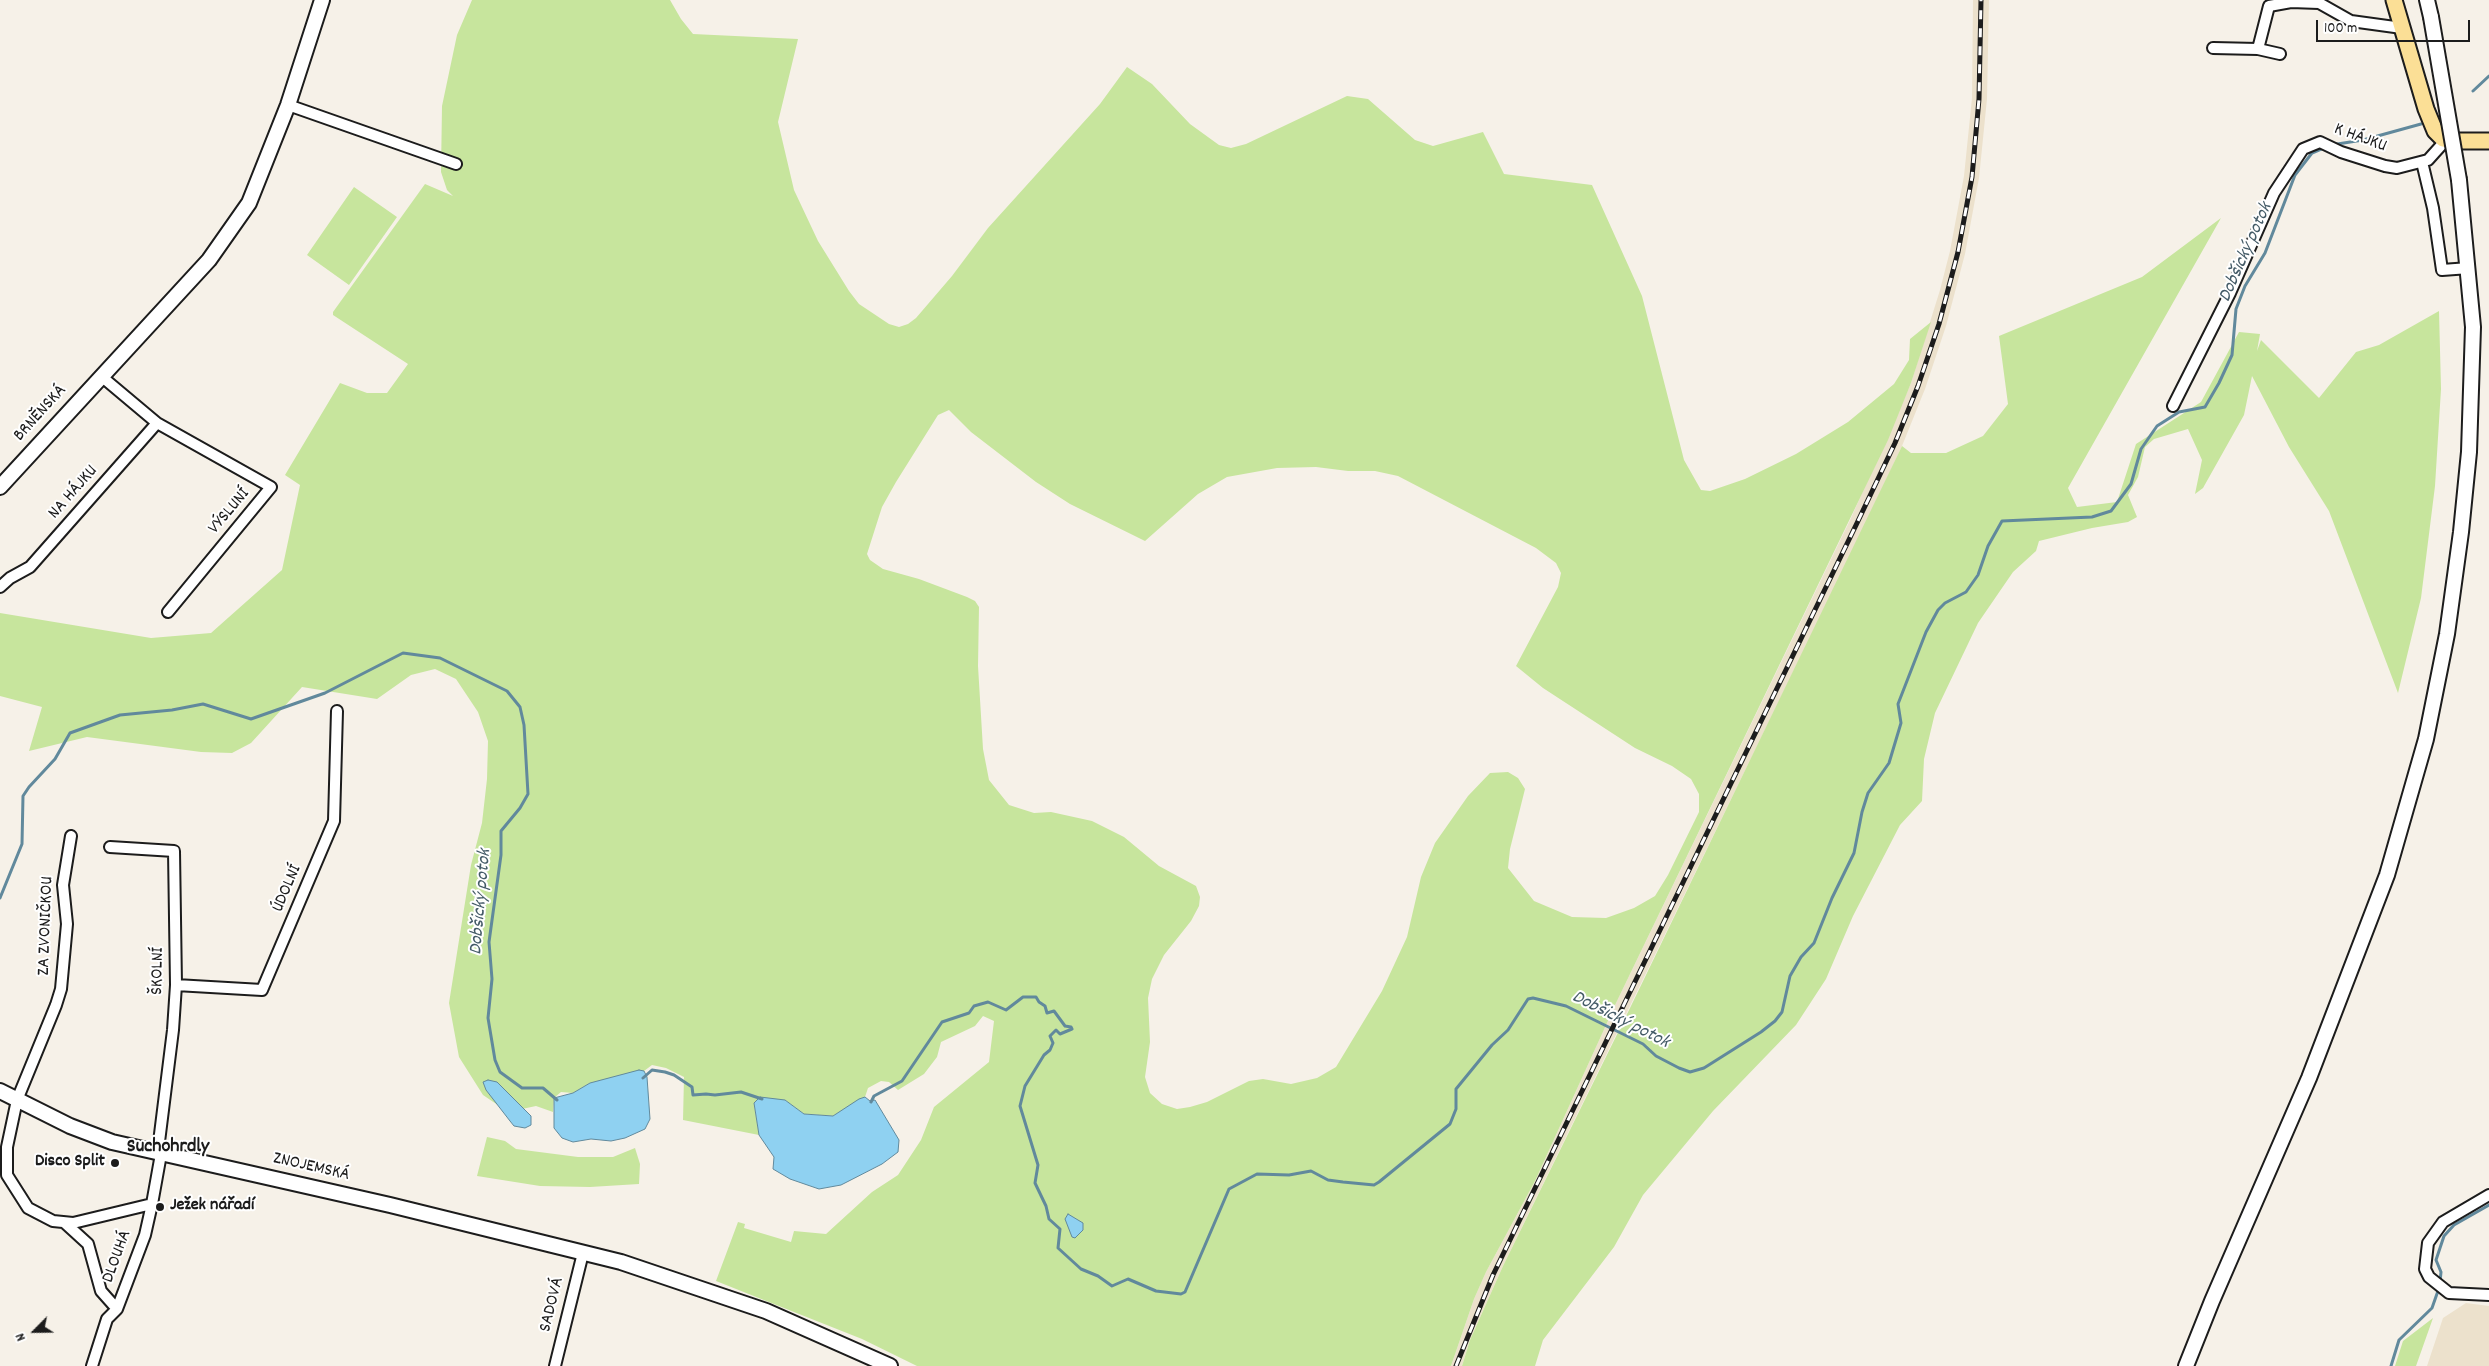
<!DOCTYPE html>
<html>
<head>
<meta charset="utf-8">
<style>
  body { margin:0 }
  #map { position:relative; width:2489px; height:1366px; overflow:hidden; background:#f6f1e8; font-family:Dekko,sans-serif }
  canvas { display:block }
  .north { position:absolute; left:10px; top:1306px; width:50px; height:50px; -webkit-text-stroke:4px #fff; paint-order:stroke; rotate:247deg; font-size:14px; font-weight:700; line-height:20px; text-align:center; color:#1c1c1c }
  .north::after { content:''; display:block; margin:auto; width:18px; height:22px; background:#1c1c1c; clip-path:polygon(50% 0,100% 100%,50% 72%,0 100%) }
  .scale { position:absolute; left:2316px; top:20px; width:154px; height:22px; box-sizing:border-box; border:2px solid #1c1c1c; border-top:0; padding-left:6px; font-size:15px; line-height:18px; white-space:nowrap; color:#1c1c1c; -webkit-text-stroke:4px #fff; paint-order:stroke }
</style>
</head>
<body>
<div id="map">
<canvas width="2489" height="1366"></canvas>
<div class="north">N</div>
<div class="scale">100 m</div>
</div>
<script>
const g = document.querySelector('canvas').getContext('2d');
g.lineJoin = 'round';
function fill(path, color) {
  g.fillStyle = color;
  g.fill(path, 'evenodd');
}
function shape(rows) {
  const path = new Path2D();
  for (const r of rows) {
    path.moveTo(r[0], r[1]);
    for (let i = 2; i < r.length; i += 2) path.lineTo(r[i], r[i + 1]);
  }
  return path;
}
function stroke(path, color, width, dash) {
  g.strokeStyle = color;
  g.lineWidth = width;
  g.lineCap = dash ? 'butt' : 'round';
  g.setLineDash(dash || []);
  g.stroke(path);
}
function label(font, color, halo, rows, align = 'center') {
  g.font = font + ' Dekko,sans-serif';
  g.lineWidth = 4;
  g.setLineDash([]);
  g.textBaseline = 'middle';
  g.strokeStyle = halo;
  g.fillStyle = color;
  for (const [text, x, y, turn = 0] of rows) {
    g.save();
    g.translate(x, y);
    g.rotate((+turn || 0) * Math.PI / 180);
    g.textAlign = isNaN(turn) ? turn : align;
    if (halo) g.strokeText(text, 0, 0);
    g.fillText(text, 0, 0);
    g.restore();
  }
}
fill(shape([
  [1973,0,1989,0,1987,99,1979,178,1965,254,1946,326,1925,389,1902,446,1865,525,1503,1266,1470,1340,1462,1366,1451,1366,1474,1299,1486,1272,1535,1181,1617,1001,1851,518,1911,383,1940,290,1950,251,1964,176,1972,98],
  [2466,1303,2489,1306,2489,1366,2427,1366,2443,1318]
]), '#ece1cc');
fill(shape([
  [472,0,670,0,681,19,693,34,798,39,778,122,794,190,818,241,849,291,859,304,889,324,899,327,908,324,916,318,952,276,988,228,1100,104,1127,67,1152,84,1190,124,1219,145,1231,148,1246,144,1347,96,1368,99,1415,140,1433,146,1483,132,1504,174,1592,185,1642,296,1684,460,1701,490,1710,491,1745,479,1796,454,1848,422,1894,384,1909,360,1910,339,1931,322,1911,383,1888,440,1617,1001,1535,1181,1486,1272,1474,1299,1451,1366,917,1366,862,1339,716,1281,738,1222,745,1224,744,1228,791,1242,794,1231,826,1234,872,1192,898,1175,921,1140,934,1107,989,1062,994,1021,983,1016,975,1026,941,1042,937,1057,924,1074,898,1090,889,1082,881,1081,868,1088,865,1097,833,1116,804,1114,785,1100,754,1103,759,1135,683,1120,684,1077,666,1068,652,1065,644,1071,590,1083,573,1093,561,1092,554,1098,553,1112,536,1106,508,1112,483,1095,459,1057,449,1003,471,865,482,823,487,779,488,741,478,712,456,679,435,669,411,675,377,699,302,687,251,743,232,753,201,752,87,737,29,751,42,707,0,696,0,613,151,638,211,633,282,570,300,485,285,475,340,383,367,393,387,393,408,364,333,315,333,312,425,184,453,196,447,190,441,172,442,106,457,35],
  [949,410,971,432,1036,482,1070,504,1145,541,1198,494,1227,477,1277,468,1316,467,1348,471,1375,471,1398,476,1536,548,1556,563,1561,573,1558,587,1516,666,1543,688,1635,748,1672,766,1691,779,1699,794,1699,812,1668,875,1655,896,1634,908,1606,918,1572,917,1534,901,1508,868,1510,849,1525,789,1518,778,1508,772,1490,773,1468,796,1435,843,1421,877,1407,937,1382,991,1336,1067,1317,1078,1291,1084,1263,1079,1249,1081,1207,1102,1190,1107,1177,1109,1162,1104,1150,1093,1145,1077,1150,1042,1148,998,1152,979,1164,955,1191,921,1199,906,1200,897,1196,886,1159,866,1124,837,1092,821,1051,812,1034,813,1009,805,989,780,983,749,978,666,979,607,975,601,967,597,919,579,883,569,870,560,867,554,882,507,896,482,938,415],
  [354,187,397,217,349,285,307,255],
  [2221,218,2068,488,2077,507,2117,502,2136,444,2201,402,2239,332,2260,334,2257,351,2261,340,2319,398,2356,352,2379,345,2439,311,2441,389,2435,486,2421,598,2398,693,2329,511,2289,447,2252,376,2244,415,2203,488,2195,494,2202,460,2188,429,2154,439,2145,447,2138,477,2128,495,2137,517,2128,522,2092,528,2039,541,2036,551,2013,572,1978,623,1935,713,1924,759,1922,801,1900,825,1853,916,1826,979,1796,1025,1713,1111,1643,1195,1614,1247,1543,1340,1535,1366,1462,1366,1470,1340,1503,1266,1630,1008,1902,446,1911,453,1946,453,1983,436,2008,404,1999,336,2142,277],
  [487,1137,505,1141,516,1149,578,1157,613,1157,635,1148,640,1164,639,1184,590,1187,540,1186,477,1176],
  [2433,1318,2416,1366,2395,1366,2403,1341]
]), '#c7e59d');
const water = shape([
  [639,1070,644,1071,647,1077,650,1119,645,1129,625,1138,611,1141,591,1139,573,1142,562,1138,554,1128,554,1098,573,1093,590,1083,639,1070],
  [488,1080,497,1082,531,1116,531,1125,525,1128,514,1126,510,1121,486,1090,483,1082,488,1080],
  [760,1097,785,1100,804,1114,833,1116,859,1099,865,1097,870,1101,875,1100,899,1140,898,1152,882,1164,841,1185,819,1189,790,1179,773,1169,774,1157,759,1135,754,1103,760,1097],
  [1068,1214,1083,1223,1083,1230,1075,1238,1072,1237,1065,1219,1068,1214]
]);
fill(water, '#8fd1f1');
stroke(water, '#61899c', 1);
stroke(shape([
  [2473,91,2489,76],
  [2331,145,2363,140,2421,124],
  [0,898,22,844,23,796,29,787,55,759,70,733,120,715,172,710,203,704,251,719,325,693,403,653,440,658,507,691,520,707,524,725,528,794,520,808,501,831,501,855,489,942,492,979,488,1018,495,1060,500,1072,522,1088,543,1088,557,1100],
  [643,1078,652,1070,665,1072,674,1075,692,1087,693,1095,706,1094,715,1095,741,1092,762,1099],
  [871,1102,874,1096,902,1081,942,1022,969,1013,974,1006,988,1002,1006,1010,1023,997,1036,997,1039,1002,1045,1006,1047,1013,1054,1011,1065,1026,1071,1027,1072,1029,1060,1034,1056,1030,1050,1036,1053,1043,1050,1050,1044,1055,1025,1086,1020,1106,1038,1165,1035,1183,1046,1206,1049,1219,1060,1229,1058,1248,1081,1269,1098,1276,1112,1286,1128,1279,1156,1291,1181,1294,1185,1292,1229,1189,1257,1174,1289,1175,1311,1171,1328,1180,1343,1182,1374,1185,1379,1182,1450,1124,1456,1109,1456,1089,1492,1045,1508,1030,1528,999,1533,998,1566,1006,1643,1044,1656,1056,1679,1068,1690,1072,1704,1068,1761,1032,1775,1021,1782,1012,1790,976,1801,957,1814,943,1832,898,1854,853,1862,812,1868,793,1889,763,1901,723,1898,704,1926,632,1938,610,1945,603,1966,592,1978,575,1988,546,2002,521,2092,517,2111,511,2131,484,2141,449,2157,426,2179,412,2205,407,2219,383,2232,355,2236,309,2245,286,2265,253,2295,175,2312,153,2326,147],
  [2440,1282,2441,1272,2436,1260,2444,1236,2454,1225,2489,1205],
  [2391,1366,2399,1340,2432,1308,2439,1288]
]), '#61899c', 3);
const street = shape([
  [2213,48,2258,49,2269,6,2291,2,2319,3,2351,21,2402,28],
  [2258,49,2280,54],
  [288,105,456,164],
  [2422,162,2433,208,2442,270,2469,268],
  [101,376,157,423,271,487,168,612],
  [2173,406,2230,293,2274,193,2303,149,2320,142,2341,152,2385,166,2397,168,2428,160,2446,140],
  [0,587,10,578,30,567,157,423],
  [71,836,63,885,67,924,61,989,56,1005,17,1100,7,1147,7,1175,28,1208,53,1221,73,1223,152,1204],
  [176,985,262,990,334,821,337,711],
  [2489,1195,2443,1222,2428,1243,2425,1269,2429,1277,2449,1293,2489,1295],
  [65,1223,88,1244,101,1291,117,1309],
  [92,1366,107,1319,117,1309,145,1235,152,1204,161,1154,159,1142,173,1030,176,985,174,851,110,847],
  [555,1366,583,1253]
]);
const secondary = shape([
  [2427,0,2431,17],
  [0,487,209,260,249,203,288,105,322,0],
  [0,1091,70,1126,112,1142,390,1205,621,1262,766,1311,890,1366],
  [2186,1366,2212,1301,2309,1078,2387,875,2426,739,2447,634,2461,532,2469,452,2473,327,2459,180]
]);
const primary = shape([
  [2394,0,2426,109,2435,131,2443,139,2452,141,2489,141]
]);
stroke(street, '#1c1c1c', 14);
stroke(secondary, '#1c1c1c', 18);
stroke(primary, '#1c1c1c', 19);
stroke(street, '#fff', 10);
stroke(secondary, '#fff', 14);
stroke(primary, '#fbdf96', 15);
const rail = shape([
  [1456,1366,1493,1275,1858,521,1895,443,1918,386,1939,324,1958,252,1972,177,1979,99,1981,0]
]);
stroke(rail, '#1c1c1c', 5);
stroke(rail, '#fff', 3, [9]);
const secondaryBridge = shape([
  [2431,17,2459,180]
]);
stroke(secondaryBridge, '#1c1c1c', 18, []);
stroke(secondaryBridge, '#fff', 14);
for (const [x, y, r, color] of [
  [115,1163,5,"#1c1c1c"],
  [160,1207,5,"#1c1c1c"]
]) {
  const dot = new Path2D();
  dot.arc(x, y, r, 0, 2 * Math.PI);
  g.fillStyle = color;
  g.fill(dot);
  stroke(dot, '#fff', 2);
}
label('18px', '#1c1c1c', '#fff', [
  ["K HÁJKU",2360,139,20],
  ["BRNĚNSKÁ",41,414,-48],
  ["NA HÁJKU",74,493,-49],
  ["VÝSLUNÍ",230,512,-50],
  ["ÚDOLNÍ",288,889,-67],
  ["ZA ZVONIČKOU",47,926,-88],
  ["ŠKOLNÍ",159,971,-89],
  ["ZNOJEMSKÁ",311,1168,13],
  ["DLOUHÁ",118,1257,-70],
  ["SADOVÁ",553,1305,-76]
]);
label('bold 18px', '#1c1c1c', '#fff', [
  ["Disco Split",105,1163],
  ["Ježek nářadí",170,1207,"left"]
], 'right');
label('italic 19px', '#445b67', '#fff', [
  ["Dobšický potok",2247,253,-66],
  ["Dobšický potok",482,902,-85],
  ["Dobšický potok",1620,1021,27]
]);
label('bold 20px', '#1c1c1c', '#fff', [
  ["Suchohrdly",168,1148]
]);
</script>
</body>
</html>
